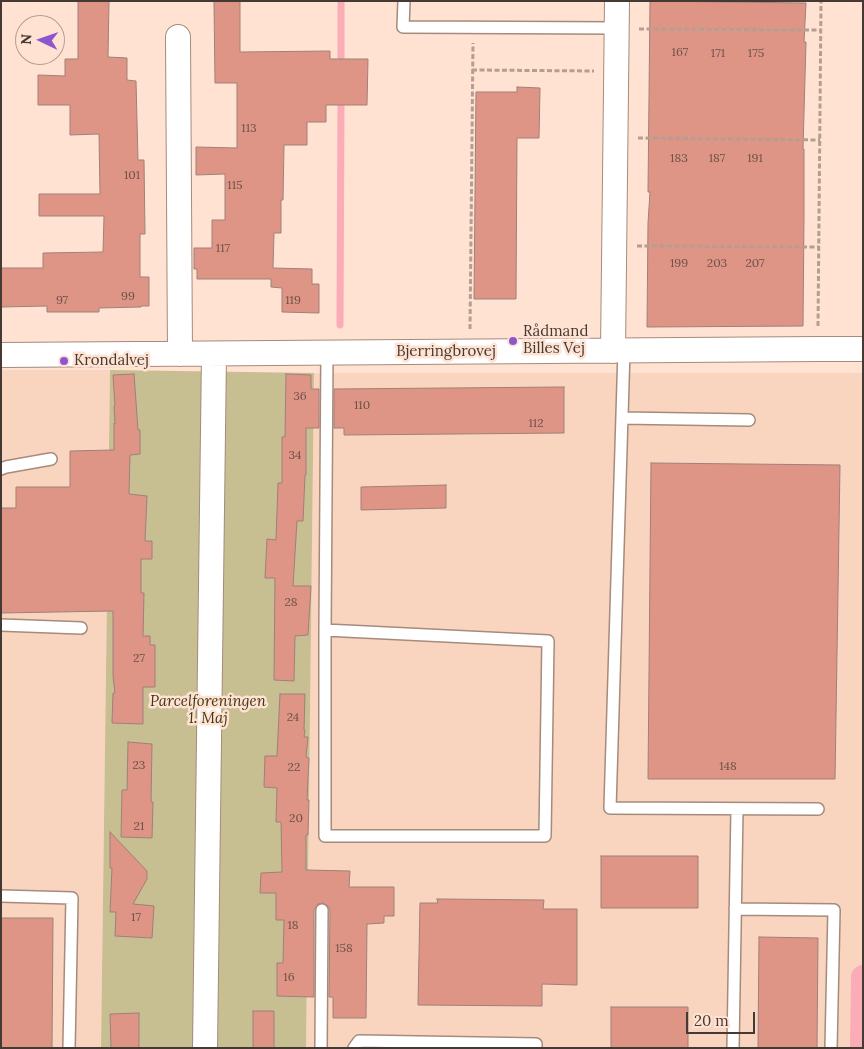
<!DOCTYPE html>
<html>
<head>
<meta charset="utf-8">
<style>
  body { margin:0 }
  #map { position:relative; width:864px; height:1049px; overflow:hidden; background:#ffe2d1; font-family:Lora,serif }
  canvas { display:block }
  .frame { position:absolute; inset:0; border:2px solid #453a33; pointer-events:none }
  .north { position:absolute; left:15px; top:15px; width:50px; height:50px; box-sizing:border-box; background:#ffe2d1; border:1px solid #b59f92; border-radius:50%; rotate:273deg; font-size:14px; font-weight:700; line-height:20px; text-align:center; color:#453a33 }
  .north::after { content:''; display:block; margin:auto; width:18px; height:22px; background:#8d56ce; clip-path:polygon(50% 0,100% 100%,50% 72%,0 100%) }
  .scale { position:absolute; left:686px; top:1012px; width:69px; height:22px; box-sizing:border-box; border:2px solid #453a33; border-top:0; padding-left:6px; font-size:15px; line-height:18px; white-space:nowrap; color:#453a33; -webkit-text-stroke:4px #ffe2d1; paint-order:stroke }
</style>
</head>
<body>
<div id="map">
<canvas width="864" height="1049"></canvas>
<div class="frame"></div>
<div class="north">N</div>
<div class="scale">20 m</div>
</div>
<script>
const g = document.querySelector('canvas').getContext('2d');
g.lineJoin = 'round';
function fill(path, color) {
  g.fillStyle = color;
  g.fill(path, 'evenodd');
}
function shape(rows) {
  const path = new Path2D();
  for (const r of rows) {
    path.moveTo(r[0], r[1]);
    for (let i = 2; i < r.length; i += 2) path.lineTo(r[i], r[i + 1]);
  }
  return path;
}
function stroke(path, color, width, dash) {
  g.strokeStyle = color;
  g.lineWidth = width;
  g.lineCap = dash ? 'butt' : 'round';
  g.setLineDash(dash || []);
  g.stroke(path);
}
function label(font, color, halo, rows, align = 'center') {
  g.font = font + ' Lora,serif';
  g.lineWidth = 5;
  g.setLineDash([]);
  g.textBaseline = 'middle';
  g.strokeStyle = halo;
  g.fillStyle = color;
  for (const [text, x, y, turn = 0] of rows) {
    g.save();
    g.translate(x, y);
    g.rotate((+turn || 0) * Math.PI / 180);
    g.textAlign = isNaN(turn) ? turn : align;
    if (halo) g.strokeText(text, 0, 0);
    g.fillText(text, 0, 0);
    g.restore();
  }
}
fill(shape([
  [1,370,110,370,101,1048,1,1048],
  [314,373,863,373,863,1048,306,1048]
]), '#f9d5bf');
fill(shape([
  [110,370,314,373,306,1048,101,1048]
]), '#c7be92');
stroke(shape([
  [341,67,341,1],
  [340,325,341,96]
]), '#faacb7', 7);
stroke(shape([
  [862,1048,863,977]
]), '#faacb7', 24);
const building = shape([
  [78,1,109,1,108,57,127,58,127,80,136,81,138,160,144,160,145,234,140,234,140,277,149,277,149,306,141,306,141,307,99,308,99,312,47,312,47,306,1,307,1,268,43,268,43,253,103,252,104,216,39,216,39,194,100,194,99,134,70,135,70,105,38,105,38,75,65,76,65,59,78,59,78,1],
  [214,1,240,1,240,52,330,51,330,59,368,59,367,105,326,105,326,122,307,122,307,145,284,145,283,200,281,200,281,233,274,233,273,268,312,269,312,284,319,284,319,313,282,312,282,288,271,287,271,279,197,279,197,269,194,269,194,248,212,248,212,220,225,220,225,174,196,175,196,147,237,148,237,83,215,83,214,1],
  [650,1,806,3,804,42,806,42,803,149,804,149,804,217,803,326,647,327,648,223,650,192,648,192,650,1],
  [517,87,540,88,539,138,517,138,516,299,474,299,476,92,517,92,517,87],
  [134,374,138,430,140,430,140,454,130,455,129,494,147,496,145,541,152,541,152,559,141,559,141,593,144,593,143,636,150,636,150,645,155,645,155,687,143,687,143,724,112,723,113,693,115,693,113,676,113,611,1,613,1,508,16,508,16,487,70,487,70,451,114,450,114,423,115,424,114,406,115,406,113,375,134,374],
  [286,374,311,375,311,389,319,389,319,428,306,428,306,475,305,475,303,521,297,521,293,586,311,586,308,635,295,636,294,681,274,680,275,578,265,578,267,539,276,540,278,483,282,483,282,437,285,437,286,374],
  [564,387,564,433,344,435,344,428,334,428,334,389,564,387],
  [651,463,840,465,835,779,648,779,651,463],
  [446,485,446,508,361,510,361,487,446,485],
  [280,694,305,694,304,730,305,730,304,737,308,737,306,757,309,758,307,800,309,800,308,835,306,835,306,870,350,871,349,887,394,887,394,916,384,916,384,923,367,924,366,1018,333,1018,333,997,329,997,330,910,328,906,323,903,318,904,314,910,314,997,277,996,277,963,283,963,284,920,276,920,276,893,260,893,261,873,282,872,281,822,276,822,277,788,264,787,265,756,277,756,280,694],
  [128,742,152,744,151,802,153,802,152,838,121,837,122,790,127,790,128,742],
  [110,832,147,871,147,879,133,904,154,906,152,938,115,936,116,912,110,912,112,868,110,868,110,832],
  [601,856,698,856,698,908,601,908,601,856],
  [437,899,544,900,543,909,577,909,577,985,542,984,542,1006,418,1005,420,903,438,903,437,899],
  [1,918,53,918,52,1048,1,1048,1,918],
  [759,937,818,938,817,1048,758,1048,759,937],
  [611,1007,688,1007,688,1048,611,1048,611,1007],
  [253,1011,274,1011,274,1048,253,1048,253,1011],
  [139,1013,139,1048,111,1048,110,1014,139,1013]
]);
fill(building, '#df9586');
stroke(building, '#9f807a', 1);
const lane = shape([
  [404,1,403,27,617,28],
  [624,350,610,808,818,809],
  [622,418,749,420],
  [1,469,6,467,51,459],
  [1,625,81,628],
  [325,630,548,641,545,836,325,836,325,630,327,353],
  [1,896,72,898,69,1048],
  [735,909,834,910,831,1048],
  [321,1048,322,910],
  [354,1048,359,1041,536,1044,536,1048],
  [733,1048,737,809]
]);
const street = shape([
  [178,37,180,354],
  [613,351,617,1],
  [1,355,818,349,863,349],
  [205,1048,214,354]
]);
stroke(lane, '#a58b7b', 14);
stroke(street, '#a58b7b', 26);
stroke(shape([
  [639,29,821,30],
  [472,70,594,71],
  [638,138,820,140],
  [637,246,819,247],
  [818,326,821,1],
  [470,329,473,43]
]), '#b49e91', 3, [5, 2.5]);
stroke(lane, '#fff', 11);
stroke(street, '#fff', 24);
for (const [x, y, r, color] of [
  [513,341,5,"#8d56ce"],
  [64,361,5,"#8d56ce"]
]) {
  const dot = new Path2D();
  dot.arc(x, y, r, 0, 2 * Math.PI);
  g.fillStyle = color;
  g.fill(dot);
  stroke(dot, '#ffe2d1', 2);
}
label('12px', '#6c5148', null, [
  ["167",680,53],
  ["171",718,54],
  ["175",756,54],
  ["113",249,129],
  ["183",679,159],
  ["187",717,159],
  ["191",755,159],
  ["101",132,176],
  ["115",235,186],
  ["117",223,249],
  ["199",679,264],
  ["203",717,264],
  ["207",755,264],
  ["99",128,297],
  ["97",62,301],
  ["119",293,301],
  ["36",300,397],
  ["110",362,406],
  ["112",536,424],
  ["34",295,456],
  ["28",291,603],
  ["27",139,659],
  ["24",293,718],
  ["23",139,766],
  ["148",728,767],
  ["22",294,768],
  ["20",296,819],
  ["21",139,827],
  ["17",136,918],
  ["18",293,926],
  ["158",344,949],
  ["16",289,978]
]);
label('15px', '#453a33', '#ffe2d1', [
  ["Rådmand",523,332],
  ["Billes Vej",523,349],
  ["Krondalvej",74,361]
], 'left');
label('15px', '#453a33', '#ffe2d1', [
  ["Bjerringbrovej",446,352]
]);
label('italic 15px', '#3e3818', '#ffe2d1', [
  ["Parcelforeningen",208,702],
  ["1. Maj",208,719]
]);
</script>
</body>
</html>
